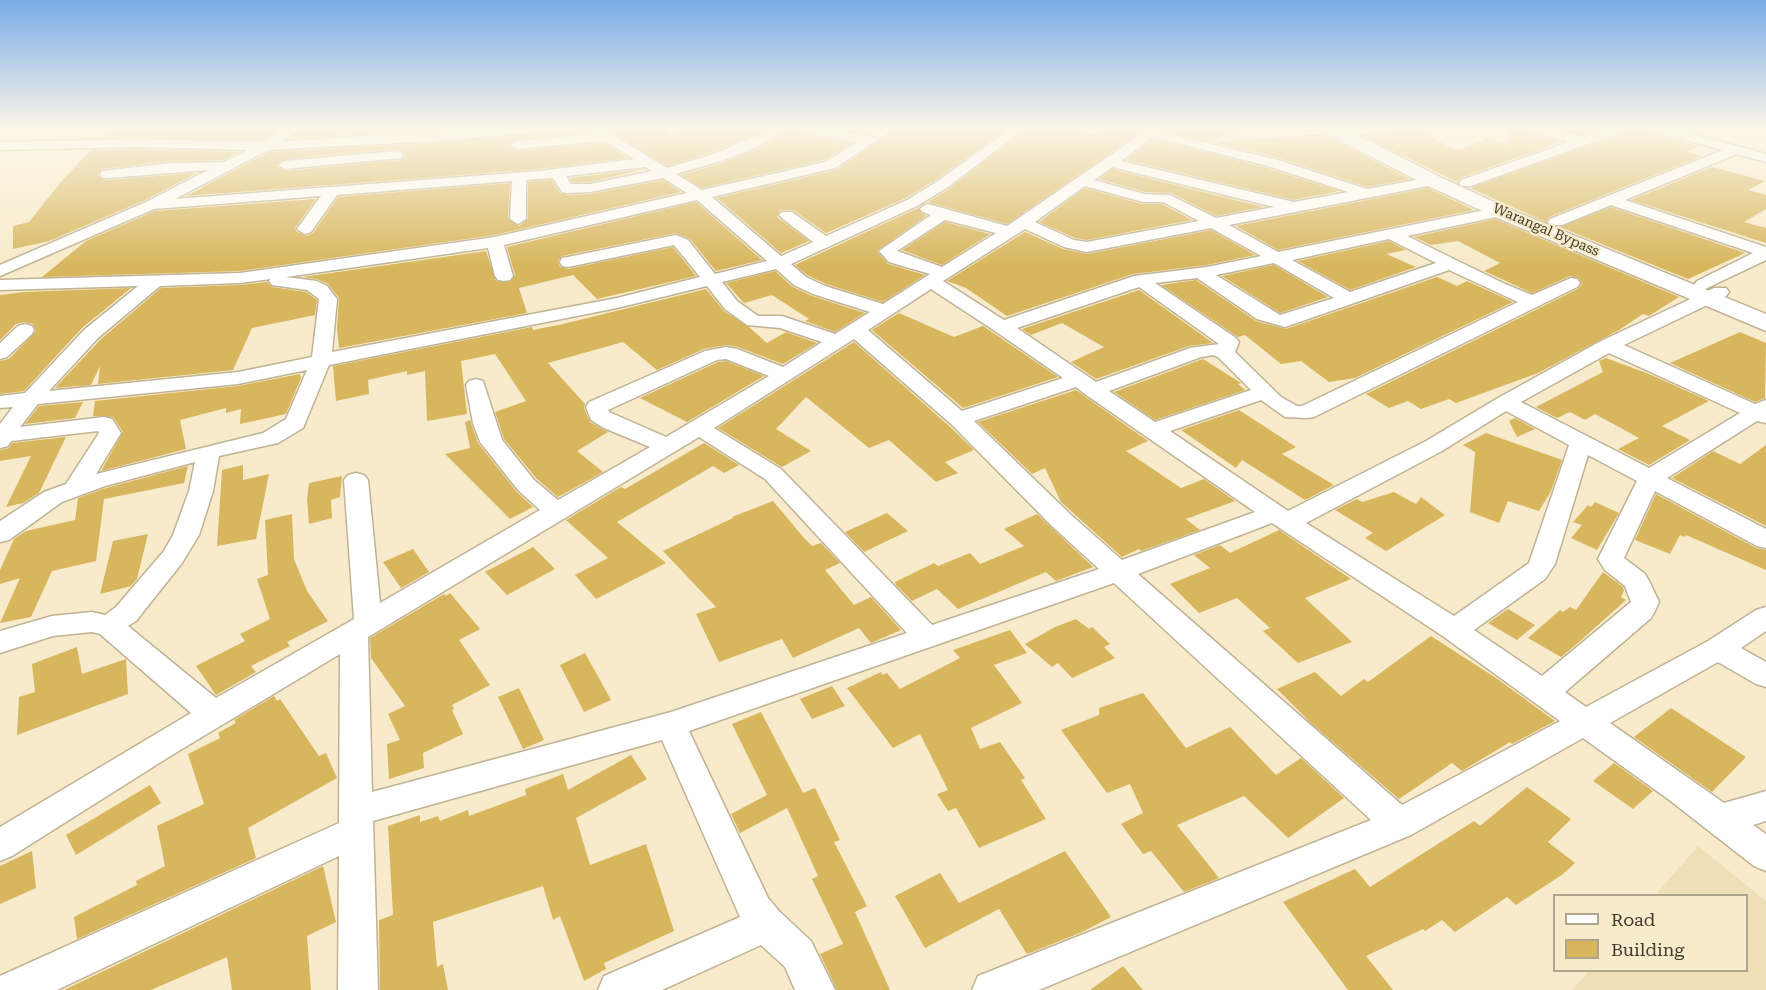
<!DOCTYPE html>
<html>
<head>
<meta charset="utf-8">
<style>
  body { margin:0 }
  #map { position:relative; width:1766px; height:990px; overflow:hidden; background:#f8ebcb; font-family:"Roboto Serif",serif }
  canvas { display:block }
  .legend { position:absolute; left:1553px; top:894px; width:195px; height:78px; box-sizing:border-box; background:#f8ebcb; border:2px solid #aea58c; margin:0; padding:8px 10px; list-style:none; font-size:18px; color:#403b2e }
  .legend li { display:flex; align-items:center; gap:12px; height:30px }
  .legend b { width:30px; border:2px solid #aea58c }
</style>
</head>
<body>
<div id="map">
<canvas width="1766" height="990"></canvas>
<ul class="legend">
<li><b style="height:8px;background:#fff"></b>Road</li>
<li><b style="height:16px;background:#d7b65d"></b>Building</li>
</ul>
</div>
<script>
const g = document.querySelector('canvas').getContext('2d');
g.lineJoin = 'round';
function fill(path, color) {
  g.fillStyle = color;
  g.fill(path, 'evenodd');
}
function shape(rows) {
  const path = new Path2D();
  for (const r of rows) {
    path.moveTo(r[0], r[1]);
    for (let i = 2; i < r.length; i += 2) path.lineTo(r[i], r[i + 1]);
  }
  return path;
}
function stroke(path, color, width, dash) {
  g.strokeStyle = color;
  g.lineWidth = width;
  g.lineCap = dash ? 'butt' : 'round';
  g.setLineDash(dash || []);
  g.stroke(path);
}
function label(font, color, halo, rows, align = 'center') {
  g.font = font + ' "Roboto Serif",serif';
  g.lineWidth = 4.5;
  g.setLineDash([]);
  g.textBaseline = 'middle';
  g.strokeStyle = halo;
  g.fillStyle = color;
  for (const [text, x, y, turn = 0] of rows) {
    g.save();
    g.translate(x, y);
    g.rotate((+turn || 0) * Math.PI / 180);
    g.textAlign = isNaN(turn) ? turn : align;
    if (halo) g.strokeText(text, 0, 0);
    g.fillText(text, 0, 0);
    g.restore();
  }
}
fill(shape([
  [1698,846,1766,901,1766,990,1572,990,1589,971,1746,970,1746,896,1655,895]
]), '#efdfb7');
fill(shape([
  [117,128,282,128,261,140,106,137],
  [303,128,466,128,290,138],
  [586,128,589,132,518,139,509,146,518,151,605,143,628,158,539,169,186,196,269,152,435,143],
  [396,149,401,150,405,154,401,160,285,171,276,166,285,159],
  [606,128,666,128,666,134,673,136,686,128,770,128,713,152,667,166],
  [792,128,802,134,852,143,824,160,702,188,681,175,725,162,758,149],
  [898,128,1008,128,937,179,906,198,826,233,793,210,780,210,777,217,809,241,781,253,717,198,836,170],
  [1027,128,1064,128,1097,135,1106,128,1146,128,1007,224,928,202,949,189],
  [1166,128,1243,128,1211,142,1165,131],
  [1415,128,1455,150,1468,147,1487,139,1508,145,1510,128,1524,128,1526,133,1561,142,1460,178,1457,182,1365,137,1388,134,1396,129],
  [1554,128,1602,128,1582,135],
  [1627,128,1648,128,1650,133,1698,146,1686,152,1702,156,1549,217,1546,222,1470,188,1625,133],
  [1323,134,1410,179,1367,187,1279,158,1213,142],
  [1153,139,1267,168,1339,191,1294,200,1126,160],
  [139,149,239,152,223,160,171,161,102,169,98,175,102,179,107,180,197,173,145,200,49,241,13,249,13,226,29,222,61,182,91,150],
  [1712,167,1765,181,1748,190,1766,195,1766,209,1744,222,1766,228,1766,243,1631,200],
  [645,169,590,182,572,182,570,178],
  [1112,169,1263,207,1216,216,1171,193,1144,192,1099,179],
  [552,180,560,193,567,195,590,194,663,180,681,192,495,235,240,271,42,277,86,241,155,211,316,199,295,228,296,231,306,236,313,233,338,197,510,183,508,219,519,226,528,219,528,182],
  [1085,188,1142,204,1162,204,1192,220,1087,240,1075,238,1039,222],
  [1428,188,1474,210,1278,250,1236,226],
  [696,202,762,260,716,271,690,239,676,233,562,256,558,261,560,267,568,269,673,247,696,276,597,299,573,275,519,288,527,313,339,348,337,328,339,298,328,284,317,279,303,277,486,251,496,281,510,282,515,275,507,247],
  [1611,207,1745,253,1688,279,1560,227],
  [918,208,926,216,877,251,888,264,925,275,883,302,826,284,807,275,795,265],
  [1495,219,1679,297,1649,316,1643,314,1619,330,1538,373,1456,403,1449,399,1421,409,1408,401,1389,408,1366,394,1578,289,1582,284,1579,278,1570,276,1532,293,1484,271,1500,263,1458,241,1431,245,1414,237],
  [945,222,990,234,942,265,902,250],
  [1211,230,1255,255,1207,265,1133,274,1007,316,966,288,947,281,1025,232,1063,249,1087,254],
  [1389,241,1406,250,1386,254,1416,267,1350,290,1298,261],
  [1274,265,1328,297,1280,313,1222,276],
  [775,271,793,287,812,296,865,313,835,332,805,321,809,319,772,295,744,303,726,283],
  [1437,277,1457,286,1467,281,1513,302,1355,378,1329,382,1301,361,1281,364,1245,335,1238,337,1161,285,1196,280,1256,321,1286,329],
  [267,282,272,287,306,292,317,300,315,315,252,328,233,370,98,384,100,366,91,385,55,388,100,340,161,288,240,285],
  [131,288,82,328,24,391,0,394,0,361,9,359,36,331,33,324,24,322,16,324,0,340,0,295,24,292],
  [706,289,724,311,749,327,767,343,786,332,817,343,783,364,738,347,726,345,704,349,657,370,623,342,548,363,585,404,584,408,590,422,608,432,577,451,603,472,558,497,536,478,504,439,495,412,526,401,495,354,461,361,467,414,427,421,425,371,407,375,407,371,368,380,369,394,336,401,333,366,532,327,533,330,563,324],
  [1139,290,1213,343,1189,346,1096,379,1071,362,1104,347,1062,323,1031,335,1022,329],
  [899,313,954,337,983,326,1058,377,963,408,872,330],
  [1740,332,1766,343,1765,398,1755,402,1670,363],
  [854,342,949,426,974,450,945,462,958,473,936,482,889,440,869,448,806,397,776,429,811,451,782,467,718,428],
  [1606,358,1649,374,1709,401,1662,426,1690,440,1649,465,1618,449,1639,438,1595,414,1585,420,1570,412,1557,418,1536,407,1603,372,1599,361],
  [1203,359,1241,383,1238,384,1245,390,1155,420,1114,392],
  [726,361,764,376,687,422,640,398,718,362],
  [300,374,301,378,286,414,240,424,241,409,226,413,226,408,180,420,186,449,101,471,123,432,113,417,93,416,95,401,238,386],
  [1076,390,1148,441,1126,451,1181,488,1204,479,1235,501,1186,519,1200,530,1141,551,1139,549,1122,557,1061,502,1045,468,1032,474,978,422],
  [83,402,75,418,25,424,39,406],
  [1239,410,1296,447,1282,454,1334,485,1305,500,1242,460,1236,468,1181,430],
  [1515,418,1535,429,1517,437,1509,421],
  [470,420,478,443,516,491,533,507,510,519,445,454,470,448,465,422],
  [1486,433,1562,460,1551,491,1539,511,1508,501,1499,523,1470,512,1475,452,1463,445],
  [66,437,39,493,23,503,6,507,31,456,0,461,0,450,9,448,12,443],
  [704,443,739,465,724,473,713,466,617,522,666,563,596,599,575,575,608,558,566,520,621,487,625,489],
  [1766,445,1766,526,1672,478,1713,451,1740,464],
  [243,465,243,480,269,474,256,539,217,546,222,470],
  [188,466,184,483,104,499,96,561,52,571,31,617,0,623,20,578,0,584,0,570,14,539,26,531,75,520,78,498,106,488],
  [342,476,340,497,331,500,332,518,309,524,307,499,309,483],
  [1394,492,1416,504,1421,497,1445,515,1386,551,1365,538,1373,533,1335,510,1357,499,1362,502],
  [1656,494,1756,548,1766,550,1766,570,1686,535,1685,537,1680,535,1670,554,1635,540],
  [773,501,804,538,812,546,821,543,840,563,825,570,854,605,871,597,901,630,871,643,859,628,793,658,782,639,719,662,696,614,716,607,663,551,733,518,732,517],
  [1595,502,1619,513,1597,550,1571,538,1582,525,1573,522,1588,505,1591,507],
  [887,513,908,531,864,552,845,532],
  [292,514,294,559,307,591,328,621,287,642,290,646,251,666,256,672,216,695,196,666,245,641,240,634,270,619,257,579,268,575,265,520],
  [1037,514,1093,567,1056,581,1046,572,958,609,937,589,912,601,896,585,895,582,934,563,938,566,970,553,980,564,1024,546,1004,529],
  [1279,530,1351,579,1305,598,1352,642,1298,663,1263,631,1270,628,1237,598,1199,613,1170,584,1210,568,1194,555,1220,545,1230,553],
  [148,534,137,579,131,586,100,594,113,541],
  [533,547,555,569,507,595,485,572],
  [413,549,429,572,401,588,383,562],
  [1603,572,1623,587,1624,591,1621,597,1626,600,1579,642,1561,657,1528,638,1560,610,1563,612,1570,607,1576,610],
  [450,593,480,629,459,640,490,685,452,705,454,709,452,710,463,734,423,753,424,768,389,779,387,744,400,740,388,714,405,706,371,658,370,638,444,594,446,596],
  [1508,609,1535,625,1517,640,1488,623],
  [1076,619,1089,629,1092,627,1110,644,1104,647,1115,658,1072,678,1058,663,1052,667,1025,644,1055,627],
  [1010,630,1027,653,994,665,1022,703,971,728,980,749,1000,742,1025,778,1021,780,1046,819,979,848,956,808,948,811,937,794,948,790,920,734,893,748,847,688,881,672,882,675,887,673,900,689,960,658,953,650],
  [1431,636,1496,678,1555,721,1512,744,1510,742,1462,771,1452,763,1399,799,1312,724,1277,689,1315,672,1341,696,1364,679,1368,682],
  [77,647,82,674,126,659,128,694,17,735,19,697,35,692,32,664],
  [585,653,611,700,584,712,560,665],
  [832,686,845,706,812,719,800,699],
  [519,688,544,740,523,749,498,697],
  [1143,693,1186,748,1230,727,1276,775,1301,758,1344,798,1288,838,1244,796,1177,825,1219,878,1184,892,1151,851,1143,854,1121,824,1143,813,1130,784,1107,793,1061,730,1099,715,1099,708],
  [274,696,277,701,280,699,319,756,326,753,337,778,248,828,256,858,77,939,74,917,137,885,136,881,165,866,157,826,204,804,188,754,220,738,218,733,236,723,234,720],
  [1671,708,1746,757,1712,792,1634,737],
  [761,712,803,793,815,788,840,840,834,842,867,906,855,912,890,990,837,990,820,954,843,944,812,879,818,876,787,808,740,833,731,814,767,795,732,724],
  [631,755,647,779,576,818,590,865,646,844,674,931,604,963,606,969,584,981,560,916,553,920,543,886,433,922,437,967,443,964,448,990,380,990,379,920,393,915,388,826,420,815,420,822,438,816,440,821,468,810,469,816,526,795,525,789,563,774,568,790],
  [1614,763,1653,791,1633,809,1593,781],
  [150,785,161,803,76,855,66,835],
  [1527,787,1571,819,1548,842,1575,863,1563,874,1516,905,1507,897,1455,932,1442,920,1425,931,1423,929,1366,956,1393,990,1348,990,1283,902,1355,869,1370,887,1474,821,1480,826],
  [32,851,36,888,0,904,0,866],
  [1065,851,1111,917,1082,932,1027,954,999,909,925,948,895,896,940,873,959,903],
  [323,866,336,922,307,936,311,990,232,990,227,957,151,990,64,990],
  [1123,966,1143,990,1090,990]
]), '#d7b65d');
const minor = shape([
  [286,128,301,128,282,141,499,128,547,128,541,132,435,141,268,150,175,199,539,171,634,159,606,141,518,149,511,145,518,141,595,134,588,128,602,128,667,168,714,154,775,128,790,128,757,147,724,160,676,174,702,190,825,162,858,142,802,132,796,128,822,128,868,136,881,128,896,128,835,168,712,197,781,256,813,242,782,218,779,215,782,212,792,212,826,236,907,200,938,181,1011,128,1025,128,948,187,917,206,791,264,806,277,825,286,883,304,930,274,889,262,879,251,931,215,923,212,920,209,923,206,928,204,1007,226,1150,128,1164,128,1161,132,1278,160,1367,189,1433,177,1440,181,1433,185,1229,225,1278,252,1500,207,1505,209,1508,212,1505,215,1407,236,1505,284,1532,295,1571,278,1577,279,1580,283,1577,287,1314,417,1306,418,1285,417,1261,400,1170,431,1288,511,1426,441,1498,398,1601,341,1714,288,1726,288,1729,292,1726,296,1624,345,1755,404,1766,400,1766,423,1757,421,1667,478,1766,529,1766,548,1757,546,1655,491,1624,558,1645,574,1649,581,1659,602,1655,611,1651,618,1565,692,1586,707,1708,641,1756,610,1766,607,1766,631,1741,648,1766,662,1766,687,1756,684,1718,662,1610,723,1724,803,1766,791,1766,821,1753,825,1766,834,1766,871,1754,866,1668,799,1583,738,1411,835,1039,990,972,990,978,976,1371,820,1114,583,689,731,768,898,779,911,811,941,835,990,795,990,785,967,761,945,662,990,598,990,604,976,740,917,662,740,373,821,378,990,338,990,339,856,57,990,0,990,0,976,339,823,340,654,172,755,12,856,0,861,0,827,191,713,100,634,92,632,53,636,0,653,0,631,52,616,92,612,105,615,116,607,164,551,173,535,189,491,195,462,105,486,62,502,9,540,0,542,0,521,44,492,66,484,99,433,98,431,11,441,8,446,0,448,0,424,13,407,0,408,0,396,25,393,84,330,138,286,0,290,0,280,240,273,495,237,687,193,663,178,590,192,567,193,562,192,553,178,526,180,526,219,518,224,510,219,512,181,337,195,311,232,305,234,297,229,321,196,154,209,0,276,0,265,146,202,208,170,107,178,102,177,100,174,102,171,171,163,224,162,248,150,139,147,0,150,0,142,139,139,262,142,286,128],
  [1153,137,1268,166,1348,192,1294,202,1121,161,1153,137],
  [645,167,652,171,590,184,571,184,566,176,645,167],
  [1112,167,1274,207,1216,218,1170,195,1144,194,1094,180,1112,167],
  [1085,186,1143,202,1163,202,1199,221,1087,242,1074,240,1035,222,1085,186],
  [697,200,767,261,715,274,688,240,676,235,568,257,562,258,560,262,562,266,568,267,674,245,700,277,617,298,332,352,337,299,327,286,317,281,286,277,488,248,495,276,498,280,504,281,510,280,513,276,504,245,697,200],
  [945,220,996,233,942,267,897,251,945,220],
  [1211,228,1261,256,1207,267,1134,276,1004,320,943,281,1025,229,1064,247,1087,252,1211,228],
  [1389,239,1436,263,1350,292,1292,260,1389,239],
  [1274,263,1334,298,1280,315,1216,275,1274,263],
  [776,269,794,285,813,294,870,312,835,334,782,316,758,316,737,301,722,282,776,269],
  [1449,270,1518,302,1302,406,1297,406,1281,397,1235,352,1239,342,1236,338,1155,283,1197,278,1257,319,1285,327,1449,270],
  [271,279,269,281,272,285,307,290,319,299,312,357,238,372,49,391,98,338,160,286,240,283,271,279],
  [707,286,725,309,747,325,780,328,822,342,783,367,737,349,726,347,705,351,589,402,586,407,591,420,604,428,650,447,558,500,534,480,502,440,483,381,476,379,469,381,466,385,473,423,480,442,518,490,540,510,380,603,368,480,364,475,356,473,348,475,344,480,354,619,216,698,128,626,136,621,182,563,199,535,213,491,219,456,278,443,303,428,329,365,617,308,707,286],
  [1139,287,1219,344,1190,348,1096,382,1017,328,1139,287],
  [931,289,995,331,1063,378,962,411,868,330,931,289],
  [854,339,951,424,1052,526,1099,569,932,625,781,469,714,428,854,339],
  [1609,353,1740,413,1649,468,1521,402,1609,353],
  [1213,355,1218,357,1251,390,1155,422,1109,391,1201,357,1213,355],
  [726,359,769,376,666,437,609,412,608,410,717,360,726,359],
  [307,370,286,419,263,433,96,474,121,433,112,419,104,417,20,427,38,404,238,384,307,370],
  [1076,387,1085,394,1255,512,1122,560,1070,514,974,421,1076,387],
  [1506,411,1569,445,1529,563,1454,616,1306,523,1442,451,1506,411],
  [699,437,765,479,907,633,671,712,372,792,368,637,699,437],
  [1588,455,1637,481,1598,559,1605,570,1625,586,1631,602,1542,676,1474,630,1545,579,1555,564,1588,455],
  [1272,523,1444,637,1560,721,1402,805,1138,574,1272,523],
  [668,128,684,128,673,134,668,133,668,128],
  [1354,128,1394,128,1388,132,1359,135,1354,134,1353,131,1354,128],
  [1526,128,1546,128,1582,137,1608,128,1625,128,1624,131,1471,186,1461,186,1459,183,1461,180,1569,142,1527,131,1526,128],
  [1650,128,1670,128,1766,154,1766,162,1737,154,1625,200,1766,247,1766,260,1703,290,1697,289,1694,285,1697,281,1753,253,1611,205,1562,225,1550,225,1548,222,1550,219,1723,150,1651,131,1650,128],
  [396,151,401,152,403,155,401,158,285,169,278,165,285,161,396,151],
  [25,324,32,326,34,330,32,334,7,357,0,359,0,343,18,326,25,324]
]);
const secondary = shape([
  [1321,128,1343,128,1440,177,1507,208,1766,314,1766,331,1493,216,1426,185,1324,132,1321,128]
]);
stroke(minor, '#bfb394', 3);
stroke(secondary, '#bfb394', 3);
fill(minor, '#fff');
fill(secondary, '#fff');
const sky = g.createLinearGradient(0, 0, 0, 266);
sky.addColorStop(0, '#79ace8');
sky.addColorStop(0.48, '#fcf6e8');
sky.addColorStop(1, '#fcf6e800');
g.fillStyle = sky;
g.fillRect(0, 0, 1766, 266);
label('14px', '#403b2e', '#f8ebcb', [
  ["Warangal Bypass",1546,230,23]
]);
</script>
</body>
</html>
